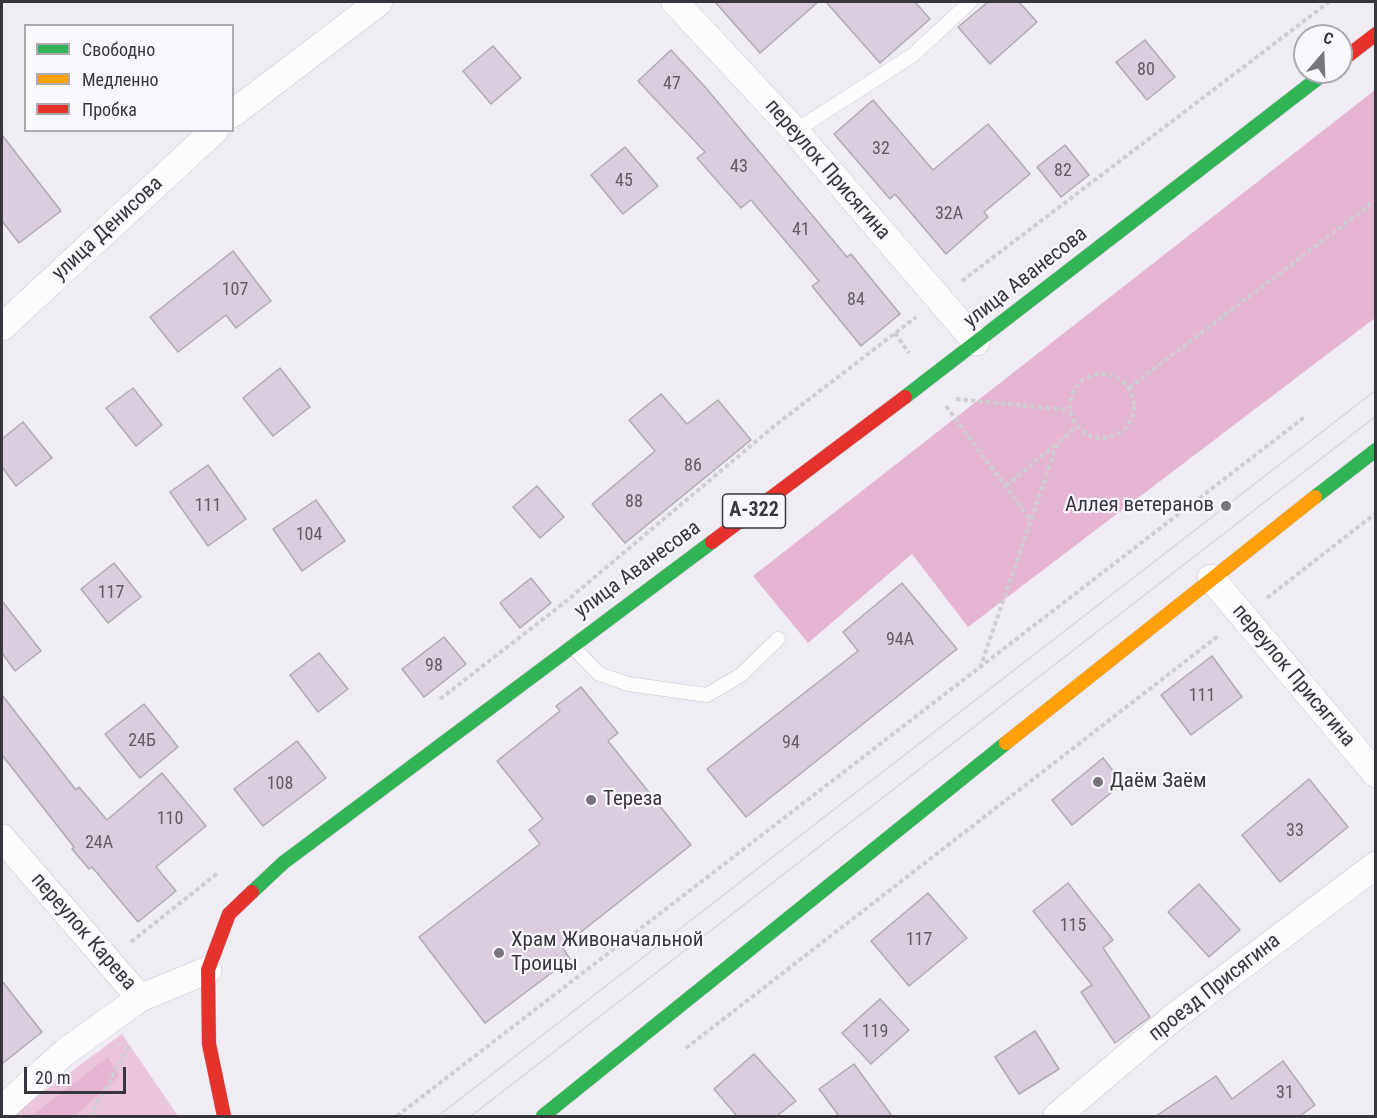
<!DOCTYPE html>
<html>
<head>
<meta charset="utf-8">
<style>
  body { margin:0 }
  #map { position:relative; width:1377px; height:1118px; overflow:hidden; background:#efecf4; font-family:"Roboto Condensed",sans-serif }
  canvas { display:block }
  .frame { position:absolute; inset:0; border:3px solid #38363c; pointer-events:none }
  .legend { position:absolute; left:24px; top:24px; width:210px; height:108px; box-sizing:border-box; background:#faf8fe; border:2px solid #acaab0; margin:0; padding:8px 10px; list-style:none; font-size:18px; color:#38363c }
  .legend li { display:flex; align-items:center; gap:12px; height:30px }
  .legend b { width:30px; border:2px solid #acaab0 }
  .north { position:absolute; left:1293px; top:24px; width:60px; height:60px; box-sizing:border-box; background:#faf8fe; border:2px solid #acaab0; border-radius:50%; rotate:19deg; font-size:16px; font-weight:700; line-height:24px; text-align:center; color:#38363c }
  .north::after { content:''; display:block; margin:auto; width:21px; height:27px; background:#78767c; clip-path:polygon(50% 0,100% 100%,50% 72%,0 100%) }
  .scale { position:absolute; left:24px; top:1067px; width:102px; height:27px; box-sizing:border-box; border:3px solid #38363c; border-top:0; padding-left:8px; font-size:18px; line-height:21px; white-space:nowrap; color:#38363c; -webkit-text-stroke:4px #faf8fe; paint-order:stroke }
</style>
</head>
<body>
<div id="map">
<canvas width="1377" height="1118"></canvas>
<div class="frame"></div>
<ul class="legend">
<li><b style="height:8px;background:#30b455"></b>Свободно</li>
<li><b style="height:8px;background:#ff9f0a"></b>Медленно</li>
<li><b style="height:8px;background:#e5322d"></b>Пробка</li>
</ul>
<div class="north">С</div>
<div class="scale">20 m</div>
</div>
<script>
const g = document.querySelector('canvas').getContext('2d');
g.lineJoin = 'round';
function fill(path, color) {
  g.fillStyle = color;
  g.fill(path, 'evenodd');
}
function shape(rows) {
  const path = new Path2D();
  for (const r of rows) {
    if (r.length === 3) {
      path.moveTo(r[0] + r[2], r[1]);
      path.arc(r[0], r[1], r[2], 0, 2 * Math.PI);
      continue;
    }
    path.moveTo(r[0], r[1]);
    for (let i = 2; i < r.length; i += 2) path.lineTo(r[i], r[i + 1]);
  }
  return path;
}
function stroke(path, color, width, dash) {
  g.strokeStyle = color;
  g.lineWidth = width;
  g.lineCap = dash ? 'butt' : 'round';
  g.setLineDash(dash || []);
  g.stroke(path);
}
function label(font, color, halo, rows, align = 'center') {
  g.font = font + ' "Roboto Condensed",sans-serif';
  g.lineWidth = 4.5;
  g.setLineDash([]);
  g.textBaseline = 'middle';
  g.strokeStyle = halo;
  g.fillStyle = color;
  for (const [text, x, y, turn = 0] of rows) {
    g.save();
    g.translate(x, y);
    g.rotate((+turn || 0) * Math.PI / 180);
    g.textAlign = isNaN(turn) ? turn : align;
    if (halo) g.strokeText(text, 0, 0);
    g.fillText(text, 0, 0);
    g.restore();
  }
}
fill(shape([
  [122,1034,178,1116,11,1116]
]), '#eac5db');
fill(shape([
  [1375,90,1375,318,968,627,912,554,808,643,753,576],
  [108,1057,119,1076,75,1116,31,1116]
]), '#e6b5d2');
const building = shape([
  [715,2,818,2,760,53,715,2],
  [826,2,915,2,930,19,880,63,826,2],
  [988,2,1019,2,1037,22,990,64,958,27,988,2],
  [1145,40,1175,77,1147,100,1116,62,1145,40],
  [493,46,521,78,491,104,463,71,493,46],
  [671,50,706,88,847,257,851,254,900,314,861,346,812,286,819,281,751,200,741,208,697,158,705,152,638,81,671,50],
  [873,100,933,170,988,124,1030,174,984,212,988,217,946,254,895,194,890,199,834,134,873,100],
  [2,135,61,211,19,243,2,221,2,135],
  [1065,145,1089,175,1061,197,1037,167,1065,145],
  [625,147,658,186,623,214,591,175,625,147],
  [233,251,271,301,236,328,226,315,178,352,150,317,233,251],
  [280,368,310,407,273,436,243,398,280,368],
  [133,388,162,425,136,446,106,408,133,388],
  [661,394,687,424,718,400,751,440,625,543,592,504,655,451,629,420,661,394],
  [23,422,52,458,16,486,2,467,2,439,23,422],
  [208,465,246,519,208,546,170,492,208,465],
  [537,486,564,517,540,538,513,507,537,486],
  [316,500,345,541,302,571,273,529,316,500],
  [114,563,141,597,108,623,81,589,114,563],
  [531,578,551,603,520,628,500,603,531,578],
  [902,583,957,649,746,817,707,769,858,651,843,632,902,583],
  [2,601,41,651,15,671,2,653,2,601],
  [444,637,466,664,424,697,402,669,444,637],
  [319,653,348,689,318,712,290,675,319,653],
  [1212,656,1242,697,1191,735,1161,695,1212,656],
  [581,687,618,733,608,741,691,845,562,947,570,959,485,1023,419,937,540,844,529,830,543,819,497,761,560,711,556,706,581,687],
  [2,695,76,790,79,787,107,820,162,773,206,826,156,867,176,891,138,922,92,867,89,869,72,849,74,847,2,755,2,695],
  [144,704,178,747,140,778,105,734,144,704],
  [297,741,326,778,263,826,234,789,297,741],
  [1103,758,1123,783,1072,825,1052,800,1103,758],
  [1309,779,1348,827,1280,882,1242,835,1309,779],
  [1068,883,1113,940,1103,948,1150,1017,1115,1043,1081,992,1092,985,1033,911,1068,883],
  [1199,884,1240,930,1209,957,1168,912,1199,884],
  [928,893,967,938,909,986,871,941,928,893],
  [2,981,42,1032,2,1064,2,981],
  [880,999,909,1030,871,1064,842,1033,880,999],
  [1035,1031,1059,1069,1019,1094,995,1057,1035,1031],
  [754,1054,796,1101,777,1116,737,1116,714,1089,754,1054],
  [1283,1061,1315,1105,1300,1116,1156,1116,1216,1076,1232,1099,1283,1061],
  [854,1064,892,1116,839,1116,819,1089,854,1064]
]);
fill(building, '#dacddd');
stroke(building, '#afacb1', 1.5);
const lane = shape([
  [795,131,913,55,970,2],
  [573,647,599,674,628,684,707,695,741,675,778,639]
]);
const street = shape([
  [675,2,795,131,976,342],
  [232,114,379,2],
  [2,327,215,130],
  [1211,578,1376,774],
  [2,838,140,998],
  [2,1109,64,1053,140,998,208,970],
  [1057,1116,1174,1017,1376,865]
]);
const fast = shape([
  [905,397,1326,72],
  [1315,497,1376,450],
  [252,892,283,863,712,542],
  [543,1116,1006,743]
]);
const slow = shape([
  [1006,743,1315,497]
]);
const jam = shape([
  [1341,61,1376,34],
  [712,542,905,397],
  [224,1116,209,1044,208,970,229,914,252,892]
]);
stroke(lane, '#cac9ce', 15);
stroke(street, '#cac9ce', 28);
stroke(fast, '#cac8cc', 15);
stroke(slow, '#cac8cc', 15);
stroke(jam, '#cac8cc', 15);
stroke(shape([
  [962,281,1329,2],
  [895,333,909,353],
  [1102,406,32],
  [1129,388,1376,200],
  [956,399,1069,410],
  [946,406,1031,521],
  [1006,486,1056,444],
  [1267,598,1376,513],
  [980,668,1057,444,1076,427],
  [440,699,564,603,773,427,916,317],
  [131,942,219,872],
  [686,1048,1218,636],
  [90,1116,129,1046],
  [397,1116,1306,416]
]), '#cfcfd1', 4, [4.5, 3]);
stroke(lane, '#fdfcfd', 14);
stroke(street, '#fdfcfd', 27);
stroke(fast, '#30b455', 14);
stroke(slow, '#ff9f0a', 14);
stroke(jam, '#e5322d', 14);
stroke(shape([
  [438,1116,1376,390],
  [471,1116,1376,416]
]), '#d7d6d9', 1.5);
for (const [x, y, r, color] of [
  [1226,506,6,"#78767c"],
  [1098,782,6,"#78767c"],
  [591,800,6,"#78767c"],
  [499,953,6,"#78767c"]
]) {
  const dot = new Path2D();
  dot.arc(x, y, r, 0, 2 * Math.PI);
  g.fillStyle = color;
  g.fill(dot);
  stroke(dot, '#faf8fe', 2);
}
label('18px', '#605c64', null, [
  ["80",1146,70],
  ["47",672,84],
  ["32",881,149],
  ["43",739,167],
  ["82",1063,171],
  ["45",624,181],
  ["32А",949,214],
  ["41",801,230],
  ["107",235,290],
  ["84",856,300],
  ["86",693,466],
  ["88",634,502],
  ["111",208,506],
  ["104",309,535],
  ["117",111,593],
  ["94А",900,640],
  ["98",434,666],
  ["111",1202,696],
  ["24Б",142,741],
  ["94",791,743],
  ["108",280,784],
  ["110",170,819],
  ["33",1295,831],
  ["24А",99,843],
  ["115",1073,926],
  ["117",919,940],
  ["119",875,1032],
  ["31",1285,1093]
]);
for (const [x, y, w] of [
  [754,511,63]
]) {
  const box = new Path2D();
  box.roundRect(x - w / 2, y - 17, w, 34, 4.5);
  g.fillStyle = '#faf8fe';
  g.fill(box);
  stroke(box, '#38363c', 1.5);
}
label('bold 20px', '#38363c', null, [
  ["А-322",754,511]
]);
label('21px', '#38363c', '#faf8fe', [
  ["переулок Присягина",827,170,49],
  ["улица Денисова",108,229,-43],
  ["улица Аванесова",1026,278,-38],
  ["улица Аванесова",638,570,-36],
  ["переулок Присягина",1293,676,50],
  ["переулок Карева",83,932,49],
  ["проезд Присягина",1215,988,-38]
]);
label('21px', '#38363c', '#faf8fe', [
  ["Аллея ветеранов",1214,506,"right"],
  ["Даём Заём",1110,782],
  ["Тереза",603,800],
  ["Храм Живоначальной",511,941],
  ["Троицы",511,965]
], 'left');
</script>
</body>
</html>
